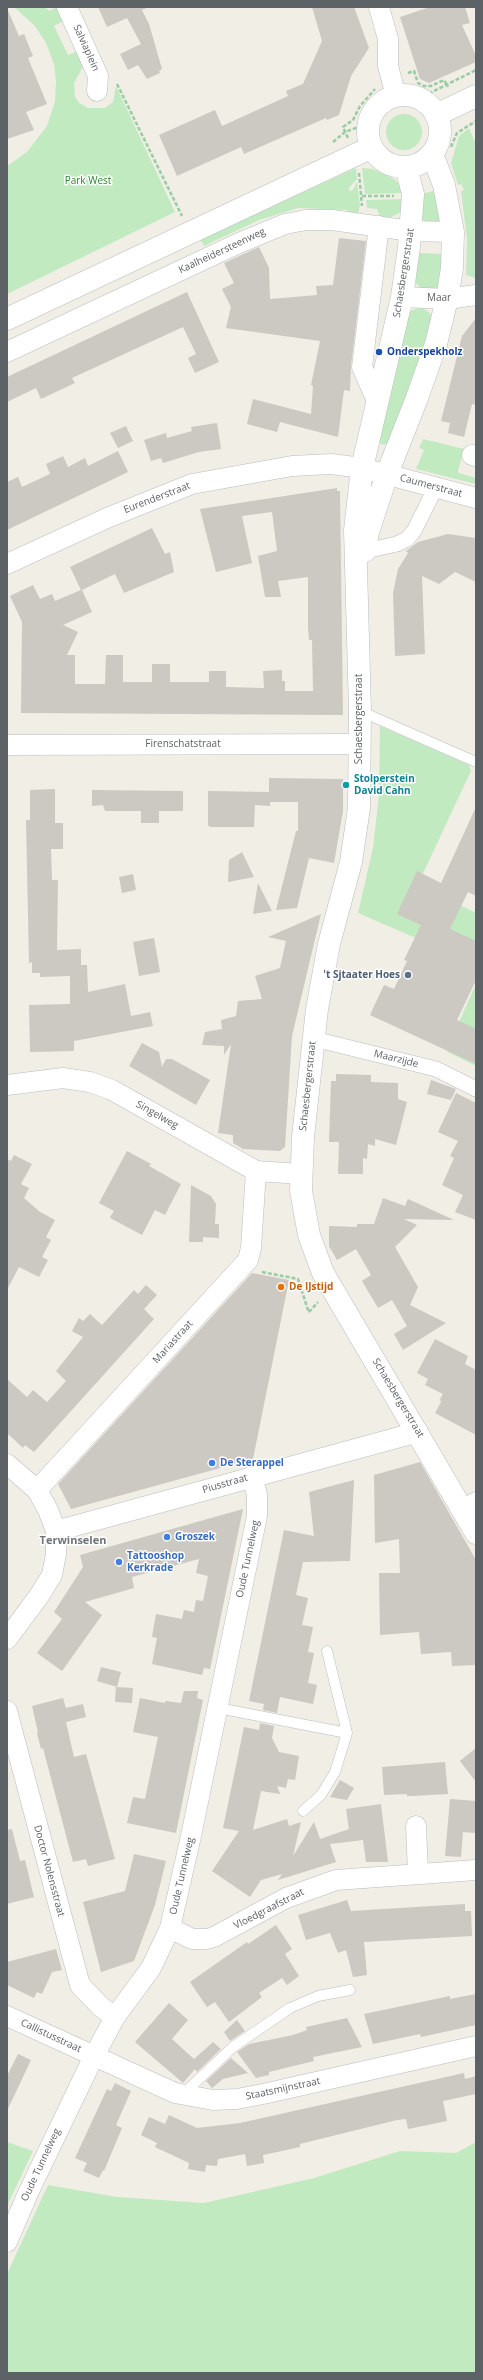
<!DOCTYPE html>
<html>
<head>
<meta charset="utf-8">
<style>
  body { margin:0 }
  #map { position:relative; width:483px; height:2380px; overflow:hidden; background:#f1eee5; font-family:"Open Sans",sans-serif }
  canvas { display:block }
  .frame { position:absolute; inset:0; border:8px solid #5d6267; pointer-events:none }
</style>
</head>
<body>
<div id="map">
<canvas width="483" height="2380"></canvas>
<div class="frame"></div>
</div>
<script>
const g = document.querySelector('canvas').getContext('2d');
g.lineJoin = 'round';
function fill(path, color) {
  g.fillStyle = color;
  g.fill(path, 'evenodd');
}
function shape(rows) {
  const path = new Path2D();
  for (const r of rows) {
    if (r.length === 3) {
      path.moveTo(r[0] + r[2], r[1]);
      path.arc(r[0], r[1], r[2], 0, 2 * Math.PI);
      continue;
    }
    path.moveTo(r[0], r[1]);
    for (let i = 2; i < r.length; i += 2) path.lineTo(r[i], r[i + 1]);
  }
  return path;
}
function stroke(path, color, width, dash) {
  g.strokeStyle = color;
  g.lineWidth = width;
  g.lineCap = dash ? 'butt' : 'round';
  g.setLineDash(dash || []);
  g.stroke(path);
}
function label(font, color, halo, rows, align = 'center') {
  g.font = font + ' "Open Sans",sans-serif';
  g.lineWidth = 3;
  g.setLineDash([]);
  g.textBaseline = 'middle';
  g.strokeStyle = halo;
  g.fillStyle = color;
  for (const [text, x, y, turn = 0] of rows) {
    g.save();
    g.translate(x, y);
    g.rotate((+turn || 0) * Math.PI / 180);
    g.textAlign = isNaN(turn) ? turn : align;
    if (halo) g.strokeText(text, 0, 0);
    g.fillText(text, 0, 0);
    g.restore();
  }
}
fill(shape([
  [14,7,45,7,49,11,57,7,65,20,54,26,68,55,81,50,85,63,74,83,75,97,79,103,88,108,105,108,113,102,116,86,175,212,7,294,7,166,27,152,47,126,55,101,56,81,54,64,46,43,35,26],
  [404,132,18],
  [469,128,474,140,476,139,476,278,466,275,467,239,461,191,464,190,461,184,458,185,451,163,459,136],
  [356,168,357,179,348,189,352,191,357,182,360,206,357,218,353,217,347,210,298,208,259,220,204,246,200,239],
  [362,168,373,169,394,179,400,185,404,193,365,194],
  [438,190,441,219,437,222,425,222,422,218,421,194],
  [405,199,401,212,389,218,380,217,377,209,367,208,366,200],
  [418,253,445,254,439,286,435,289,421,289,416,283,415,277],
  [415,309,422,308,430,313,433,324,389,443,383,445,378,442,409,312],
  [423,439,464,449,458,471,459,473,476,478,476,484,416,469,424,450,419,448],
  [380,726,469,765,471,771,418,884,476,913,476,964,358,913,373,848,379,795],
  [476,984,476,1066,446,1051],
  [7,2142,33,2151,7,2206],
  [476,2142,476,2373,7,2373,7,2274,48,2185,117,2197,204,2203,314,2178,400,2151,456,2153]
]), '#c2eac0');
fill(shape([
  [98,7,149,7,142,10,149,24,162,69,159,71,160,73,147,79,138,65,128,70,120,54,141,44,127,18,107,27],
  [312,7,354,7,369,48,351,76,339,115,327,120,326,118,244,154,241,147,177,176,159,135,215,110,222,126,288,96,286,91,303,84,322,41],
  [430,7,465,7,470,23,462,25,476,56,476,62,429,83,420,79,400,17],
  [7,8,19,36,24,34,33,56,28,58,47,104,26,112,34,130,7,139],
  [339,238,366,241,351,366,350,391,344,390,338,437,280,422,277,432,247,424,253,399,311,414,313,386,311,385,320,341,226,328,231,307,222,289,234,283,224,263,259,247,269,268,270,299,317,295,316,286,333,285],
  [187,292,219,362,195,373,188,358,196,354,183,327,72,378,75,383,41,399,36,388,7,402,7,377],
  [476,318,476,405,472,404,464,437,448,433,450,423,441,421,462,336],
  [217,423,221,449,199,452,163,463,161,458,151,461,144,440,166,433,167,438,192,431,191,427],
  [126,426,133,441,118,448,110,433],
  [118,451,128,472,7,530,7,482,18,477,22,487,50,474,46,464,63,456,68,467,85,458,88,466],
  [337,488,337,491,340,491,343,715,21,713,22,622,10,596,33,585,40,599,52,594,55,601,81,590,70,567,152,528,165,554,170,552,174,572,124,593,115,574,82,590,92,612,63,625,78,632,67,655,75,655,75,684,105,684,106,655,123,655,123,682,152,682,152,664,170,664,170,682,209,682,209,671,226,671,226,687,264,688,263,671,282,670,282,681,285,681,285,691,313,691,312,640,309,640,308,628,308,577,278,581,281,597,265,597,258,556,277,551,272,512,242,516,252,563,216,572,200,509],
  [448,534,476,538,476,582,455,572,439,584,422,576,425,654,395,656,393,593,398,569,408,553,406,551,418,542],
  [269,778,343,779,343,811,334,863,309,858,297,908,276,910,296,831,298,831,298,802,270,802,270,806,255,805,254,827,210,827,208,825,208,791,269,792],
  [55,789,55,823,63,823,63,849,51,849,52,880,58,880,57,950,81,949,81,965,87,965,88,992,125,984,131,1016,150,1012,153,1026,74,1041,74,1051,30,1052,29,1005,70,1004,70,976,40,977,40,973,32,973,32,962,29,963,26,820,30,820,30,790],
  [92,790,183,791,183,811,159,811,159,823,141,823,141,811,105,811,103,805,92,806],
  [476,807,476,896,468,892,450,929,476,941,476,980,457,1020,476,1029,476,1064,370,1015,384,985,394,989,407,961,404,960,421,925,397,914,417,871,441,883],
  [242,852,254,877,228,882,229,860],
  [133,874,136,890,122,893,119,877],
  [258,883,272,911,253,914],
  [321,914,292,1036,285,1147,280,1151,243,1149,233,1143,233,1135,218,1133,231,1044,224,1055,224,1046,202,1045,205,1032,222,1029,221,1020,236,1016,238,1001,262,999,255,976,280,968,286,941,268,937],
  [154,938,160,972,139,976,133,942],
  [142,1043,159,1052,162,1067,166,1059,172,1059,210,1080,196,1105,129,1066],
  [336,1074,371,1075,371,1082,398,1083,398,1099,407,1102,396,1145,375,1139,375,1146,368,1144,367,1159,363,1158,363,1174,338,1174,339,1142,329,1142,331,1081,336,1081],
  [431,1080,456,1089,451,1100,427,1094],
  [456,1093,476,1103,476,1220,455,1212,463,1195,442,1185,454,1158,450,1156,458,1141,438,1132],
  [127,1151,151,1164,149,1166,181,1184,165,1215,155,1210,142,1235,112,1219,110,1217,114,1211,99,1203],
  [14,1155,32,1164,21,1184,29,1188,24,1198,40,1212,55,1220,46,1237,51,1240,42,1257,48,1260,39,1277,19,1267,7,1290,7,1159,11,1161],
  [191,1185,211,1196,216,1204,215,1224,219,1224,219,1238,203,1237,203,1242,189,1242],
  [383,1198,405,1206,408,1199,454,1220,404,1219,417,1225,395,1247,418,1287,410,1305,446,1323,403,1350,394,1334,407,1326,392,1300,378,1308,362,1281,371,1275,356,1249,337,1260,329,1246,329,1226,357,1227,357,1224,374,1224],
  [252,1273,289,1280,253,1459,71,1509,58,1484],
  [146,1285,157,1295,144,1309,154,1319,34,1452,25,1445,23,1448,7,1433,7,1379,27,1397,33,1390,47,1402,66,1381,56,1371,83,1337,72,1331,79,1318,83,1321,90,1314,102,1325,134,1290,138,1294],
  [435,1339,468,1356,465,1364,476,1370,476,1435,435,1413,441,1402,440,1399,443,1394,425,1385,428,1379,417,1373],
  [420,1462,476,1560,476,1665,452,1666,451,1652,421,1654,419,1632,380,1635,379,1573,400,1573,399,1539,375,1543,374,1475],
  [354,1480,350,1561,303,1562,296,1595,308,1598,302,1625,313,1627,308,1652,314,1653,308,1683,317,1685,313,1704,280,1697,277,1713,263,1710,264,1704,249,1701,284,1530,314,1536,309,1492],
  [243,1509,210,1669,204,1668,202,1675,152,1664,157,1638,152,1637,156,1614,182,1619,184,1610,194,1612,196,1600,203,1601,208,1576,196,1573,199,1559,132,1577,134,1588,85,1602,102,1615,62,1671,37,1653,62,1619,54,1612,83,1567,80,1555],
  [101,1667,121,1672,117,1687,97,1681],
  [116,1687,133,1688,132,1703,115,1702],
  [184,1691,198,1691,197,1698,203,1700,176,1833,127,1823,133,1797,145,1799,158,1737,133,1732,140,1698,165,1703,165,1701,181,1703],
  [63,1698,66,1708,83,1704,86,1717,66,1722,74,1757,86,1754,115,1859,88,1866,86,1859,73,1862,43,1748,41,1749,37,1733,38,1732,32,1706],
  [260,1723,274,1726,272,1738,279,1752,299,1756,295,1780,288,1779,286,1788,277,1786,280,1794,261,1791,253,1830,287,1819,289,1826,301,1822,293,1856,314,1822,320,1839,349,1829,346,1809,381,1804,388,1862,366,1862,363,1840,330,1844,336,1862,278,1880,282,1874,261,1880,250,1897,212,1871,239,1831,223,1828,244,1727,259,1730],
  [476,1748,476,1782,460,1761],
  [445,1762,448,1794,413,1796,407,1796,407,1794,384,1795,382,1767],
  [340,1780,354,1788,347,1800,330,1797],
  [450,1799,476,1801,475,1833,463,1832,461,1857,445,1856],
  [12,1829,20,1861,25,1860,34,1897,7,1904,7,1830],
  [134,1854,166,1861,155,1905,134,1961,101,1972,83,1902,125,1891],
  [347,1900,351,1911,465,1904,465,1911,471,1911,472,1936,364,1942,367,1975,353,1977,346,1950,338,1953,330,1933,306,1940,298,1915],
  [276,1925,292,1949,285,1954,299,1976,287,1985,282,1978,259,1993,262,1997,229,2022,215,2002,207,2007,190,1982,247,1942,248,1944],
  [56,1949,62,1970,52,1972,42,1994,37,1992,34,1998,7,1985,7,1962],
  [476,1994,476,2025,421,2037,420,2034,373,2044,364,2014,450,1996,450,1999],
  [169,2003,188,2020,172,2039,194,2059,213,2042,221,2049,197,2072,195,2069,183,2083,135,2042],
  [347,2018,362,2047,313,2057,314,2061,269,2072,269,2075,256,2078,237,2052,249,2044,293,2035,307,2030,306,2027],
  [237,2020,245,2031,230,2041,224,2032],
  [18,2054,31,2060,7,2111,7,2076],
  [231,2058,248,2073,223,2079,212,2088,206,2081],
  [464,2073,465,2079,476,2076,476,2094,443,2101,447,2121,408,2129,406,2119,397,2120,300,2144,300,2147,263,2155,264,2163,247,2166,245,2154,218,2159,217,2166,206,2165,205,2172,188,2169,189,2163,155,2147,157,2143,141,2135,149,2117,165,2124,169,2115,197,2128,240,2123],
  [115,2083,131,2091,116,2125,122,2128,104,2171,103,2170,99,2178,83,2171,87,2163,75,2158,107,2089,111,2091]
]), '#ccc8c2');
const service = shape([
  [360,711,476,762],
  [218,1708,347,1733],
  [303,1811,321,1795,335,1772,347,1733,327,1651],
  [182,2095,233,2047,290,2008,318,1996,350,1990]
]);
const pedestrian = shape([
  [365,551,397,544,407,539,414,531,436,487],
  [314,1039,436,1069,476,1089]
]);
const minor = shape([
  [67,7,98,76,97,91],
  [379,7,388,39,388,66,396,96],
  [402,297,447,299,476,295],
  [7,352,239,243,285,224,306,220,332,220,411,231,453,232],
  [377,401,362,367,379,226],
  [472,455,476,456],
  [7,564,107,518,192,484,292,466,331,464,362,468,476,498],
  [7,745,359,744],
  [7,1085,63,1078,90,1082,112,1090,256,1171,301,1174],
  [7,1464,37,1490,48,1510,56,1531,56,1554,52,1575,39,1596,7,1639],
  [37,1490,248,1260,251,1248,256,1171],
  [463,1510,476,1502],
  [56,1531,418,1432],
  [7,1711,80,1985,101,2007,115,2017],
  [416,1826,418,1873],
  [170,1928,192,1939,207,1939,214,1937,286,1898,336,1880,476,1870],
  [7,2016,175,2093,213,2100,237,2099,263,2094,476,2046],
  [7,2242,29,2191,94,2056,115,2017,151,1968,170,1928,191,1836,257,1516,257,1495,252,1476]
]);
const tertiary = shape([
  [404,131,36],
  [436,115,476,96],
  [406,167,413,194,409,247,402,297,362,468,355,530,360,711,359,808,351,862,329,944,317,1009,303,1137,301,1191,309,1235,323,1273,476,1533],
  [7,319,372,147],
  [365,551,368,532,387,474,417,398,436,344,447,299,452,268,453,232,444,185,432,154]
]);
stroke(service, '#b8bcc0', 11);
stroke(pedestrian, '#b8bcc0', 16);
stroke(minor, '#b8bcc0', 21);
stroke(tertiary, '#b8bcc0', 23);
stroke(shape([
  [408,73,414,71,418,83,424,86,431,86,444,80,448,87],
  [117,84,182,216],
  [418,99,476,70],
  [348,138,343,127,353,120,360,106,375,89],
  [333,142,345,132,369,123],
  [451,147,457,133,476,121],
  [359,173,362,206],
  [362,196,394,196],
  [262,1272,298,1279,309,1313],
  [309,1312,318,1302]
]), '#98cca5', 2.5, [4, 2]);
stroke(service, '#fff', 10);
stroke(pedestrian, '#fff', 15);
stroke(minor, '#fff', 20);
stroke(tertiary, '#fff', 22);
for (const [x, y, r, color] of [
  [379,352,4,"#1a4fb4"],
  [346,785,4,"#0f9aa8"],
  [408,975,4,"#5c6f8a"],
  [281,1287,4,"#e8710a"],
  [212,1463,4,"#3f7fe0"],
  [167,1537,4,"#3f7fe0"],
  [119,1562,4,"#3f7fe0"]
]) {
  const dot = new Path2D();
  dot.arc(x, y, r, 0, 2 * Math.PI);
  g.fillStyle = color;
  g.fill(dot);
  stroke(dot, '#fff', 1.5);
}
label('10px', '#5d6267', '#fff', [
  ["Salviaplein",86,48,66],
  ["Kaalheidersteenweg",222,251,-25],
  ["Schaesbergerstraat",404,273,-81],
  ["Maar",439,298],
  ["Caumerstraat",431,486,15],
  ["Eurenderstraat",157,498,-21],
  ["Schaesbergerstraat",359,719,-90],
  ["Firenschatstraat",183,744],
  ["Maarzijde",396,1059,14],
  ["Schaesbergerstraat",308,1086,-84],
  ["Singelweg",157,1115,29],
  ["Mariastraat",173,1342,-48],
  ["Schaesbergerstraat",398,1398,59],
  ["Piusstraat",225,1484,-16],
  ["Oude Tunnelweg",248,1559,-78],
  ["Doctor Nolensstraat",49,1871,75],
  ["Oude Tunnelweg",182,1876,-77],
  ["Vloedgraafstraat",269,1909,-27],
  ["Callistusstraat",51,2036,25],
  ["Staatsmijnstraat",283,2089,-12],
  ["Oude Tunnelweg",41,2165,-65]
]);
label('10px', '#2d862e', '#fff', [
  ["Park West",88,181]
]);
label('bold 10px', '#164399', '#fff', [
  ["Onderspekholz",387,352]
], 'left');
label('bold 10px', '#0d838f', '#fff', [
  ["Stolperstein",354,779],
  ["David Cahn",354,791]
], 'left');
label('bold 10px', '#4e5e75', '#fff', [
  ["'t Sjtaater Hoes",400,975]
], 'right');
label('bold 10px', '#c56008', '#fff', [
  ["De IJstijd",289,1287]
], 'left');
label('bold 10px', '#366cbe', '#fff', [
  ["De Sterappel",220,1463],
  ["Groszek",175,1537],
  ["Tattooshop",127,1556],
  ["Kerkrade",127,1568]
], 'left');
label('bold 11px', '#6e7479', '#fff', [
  ["Terwinselen",73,1541]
]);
</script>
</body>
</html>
